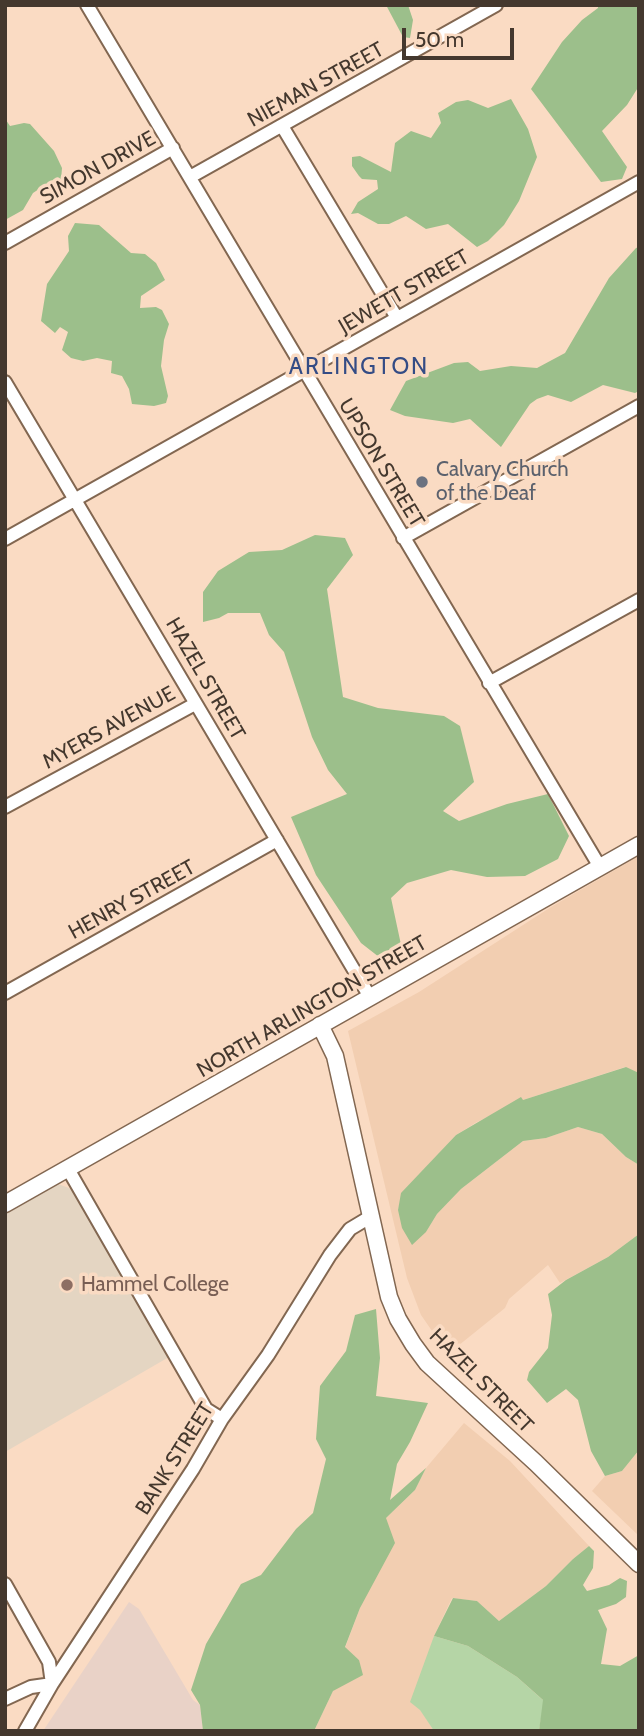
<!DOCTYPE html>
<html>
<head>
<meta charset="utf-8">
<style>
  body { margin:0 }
  #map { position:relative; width:644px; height:1736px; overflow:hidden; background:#fadbc3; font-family:Cabin,sans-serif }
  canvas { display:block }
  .frame { position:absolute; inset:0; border:7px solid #44382e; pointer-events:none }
  .scale { position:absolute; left:402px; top:28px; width:112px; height:32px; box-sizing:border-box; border:4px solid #44382e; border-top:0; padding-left:9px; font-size:21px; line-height:24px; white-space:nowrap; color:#44382e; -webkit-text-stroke:5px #fadbc3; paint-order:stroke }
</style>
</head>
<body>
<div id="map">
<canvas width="644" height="1736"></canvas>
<div class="frame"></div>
<div class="scale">50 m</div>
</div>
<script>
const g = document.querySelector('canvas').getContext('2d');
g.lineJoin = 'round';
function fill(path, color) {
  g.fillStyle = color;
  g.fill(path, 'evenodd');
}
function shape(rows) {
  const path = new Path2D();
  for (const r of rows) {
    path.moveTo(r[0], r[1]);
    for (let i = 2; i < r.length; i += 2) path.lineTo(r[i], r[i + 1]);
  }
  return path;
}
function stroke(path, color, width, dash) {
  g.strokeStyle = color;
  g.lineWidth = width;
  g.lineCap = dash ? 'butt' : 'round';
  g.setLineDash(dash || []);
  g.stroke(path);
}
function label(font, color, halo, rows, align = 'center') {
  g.font = font + ' Cabin,sans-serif';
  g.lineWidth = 7;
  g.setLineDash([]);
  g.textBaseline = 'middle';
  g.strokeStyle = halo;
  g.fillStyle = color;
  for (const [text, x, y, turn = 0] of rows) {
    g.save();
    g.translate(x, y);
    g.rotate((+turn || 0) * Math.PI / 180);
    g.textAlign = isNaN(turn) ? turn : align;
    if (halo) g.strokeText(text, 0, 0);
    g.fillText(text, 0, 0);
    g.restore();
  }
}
fill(shape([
  [129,1602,139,1609,193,1700,200,1705,203,1731,43,1731]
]), '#e9d2c7');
fill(shape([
  [639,856,639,1073,625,1067,523,1100,477,1122,456,1135,402,1193,398,1210,426,1232,437,1214,461,1189,523,1141,546,1138,578,1127,602,1134,626,1157,639,1165,639,1234,608,1257,560,1283,548,1265,509,1299,505,1308,448,1354,421,1315,407,1278,348,1031,419,992,551,907],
  [464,1423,510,1461,589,1546,573,1559,546,1586,499,1621,477,1601,452,1598,434,1636,420,1709,434,1731,314,1731,333,1691,359,1660,345,1648,360,1608,386,1518,415,1490,426,1468],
  [639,1450,639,1536,592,1491,605,1476,622,1471]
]), '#f2ceb1');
fill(shape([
  [58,1184,69,1188,82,1201,169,1357,5,1452,5,1214]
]), '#e4d5c2');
fill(shape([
  [434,1636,468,1646,517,1677,544,1701,539,1731,434,1731,420,1710,410,1702]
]), '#b5d5a6');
fill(shape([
  [386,5,408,5,413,20,410,38,403,37],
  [598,5,639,5,639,86,627,105,602,131,627,167,622,179,601,182,531,89,562,42,582,20,598,8],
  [511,99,528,129,537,157,519,201,504,225,488,241,477,247,448,224,426,229,406,216,389,224,378,224,358,213,351,214,358,202,378,189,377,180,362,179,359,176,352,166,352,157,360,156,391,172,395,143,411,131,431,138,441,123,438,113,456,102,468,100,488,108],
  [5,103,6,120,10,126,24,123,30,124,54,151,62,168,61,180,45,185,33,193,23,210,5,220],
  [75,223,99,225,131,253,145,254,156,263,165,280,141,296,140,308,156,307,162,310,169,324,164,340,161,366,168,396,166,403,154,406,132,404,129,389,122,376,111,373,112,361,97,358,83,361,71,358,62,350,68,332,60,327,55,333,41,321,47,284,69,251,68,236],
  [639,247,639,391,635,393,603,385,571,402,548,395,537,399,530,404,501,447,470,419,453,423,405,416,390,410,406,381,454,363,468,362,480,371,511,366,537,368,565,353,609,278,636,248],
  [315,535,345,538,353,555,327,589,343,697,378,708,444,716,460,726,474,782,443,811,459,821,507,804,548,794,569,836,558,859,525,876,487,877,451,870,407,883,391,898,403,954,379,957,361,943,316,875,291,817,347,794,328,770,312,737,284,652,269,635,260,613,228,613,219,618,203,622,203,592,218,571,249,552,282,550],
  [626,1067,639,1073,639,1165,626,1157,602,1134,578,1127,546,1138,523,1141,461,1189,437,1214,426,1232,412,1245,402,1228,398,1210,401,1193,456,1135,521,1097,523,1100],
  [639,1234,639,1450,622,1471,605,1476,591,1451,578,1400,566,1389,547,1403,527,1380,529,1372,548,1348,552,1315,548,1294,566,1280,608,1257],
  [376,1309,380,1358,376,1396,428,1403,410,1442,397,1464,390,1500,426,1468,415,1490,386,1518,395,1543,360,1608,345,1647,359,1660,363,1675,333,1691,314,1731,203,1731,200,1705,191,1690,206,1644,241,1584,261,1575,296,1529,313,1513,326,1459,316,1439,320,1386,346,1351,355,1315],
  [589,1546,594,1551,593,1568,583,1585,587,1591,609,1585,620,1578,627,1581,626,1597,616,1604,598,1610,607,1629,601,1664,620,1666,639,1655,639,1731,539,1731,543,1700,517,1677,468,1646,434,1636,453,1598,477,1601,499,1621,546,1586,573,1559]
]), '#9cbf8b');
const street = shape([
  [87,5,600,867],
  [282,126,397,318],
  [190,177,496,5],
  [5,243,173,148],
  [5,382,370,997],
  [403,538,639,406],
  [5,539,639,182],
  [489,683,639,600],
  [5,807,195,704],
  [5,993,277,840],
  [68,1169,206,1409,222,1419],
  [5,1584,49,1662,52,1684,31,1687,5,1699],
  [25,1731,52,1684,193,1469,222,1419,268,1355,330,1255,350,1229,370,1217]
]);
const secondary = shape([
  [320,1025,335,1056,389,1297,398,1319,413,1344,427,1363,536,1463,639,1564],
  [5,1204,639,845]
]);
stroke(street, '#826751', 16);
stroke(secondary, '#826751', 19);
stroke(street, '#fff', 12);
stroke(secondary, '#fff', 16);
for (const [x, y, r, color] of [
  [422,482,7,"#6b7280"],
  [67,1285,7,"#8d6e63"]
]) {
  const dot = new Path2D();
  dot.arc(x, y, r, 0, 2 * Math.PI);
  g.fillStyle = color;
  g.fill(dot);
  stroke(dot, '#fadbc3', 2.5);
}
label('21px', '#44382e', '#fadbc3', [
  ["NIEMAN STREET",316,85,-29],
  ["SIMON DRIVE",98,168,-29],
  ["JEWETT STREET",404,292,-30],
  ["UPSON STREET",381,463,59],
  ["HAZEL STREET",205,679,60],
  ["MYERS AVENUE",109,728,-29],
  ["HENRY STREET",132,900,-29],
  ["NORTH ARLINGTON STREET",312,1007,-30],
  ["HAZEL STREET",481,1381,45],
  ["BANK STREET",175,1459,-58]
]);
label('21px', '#5b616d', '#fadbc3', [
  ["Calvary Church",436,470],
  ["of the Deaf",436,494]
], 'left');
label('21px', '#785e54', '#fadbc3', [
  ["Hammel College",81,1285]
], 'left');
g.letterSpacing = '2px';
label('23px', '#344c85', '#fadbc3', [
  ["ARLINGTON",359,367]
]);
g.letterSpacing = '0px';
</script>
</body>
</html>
